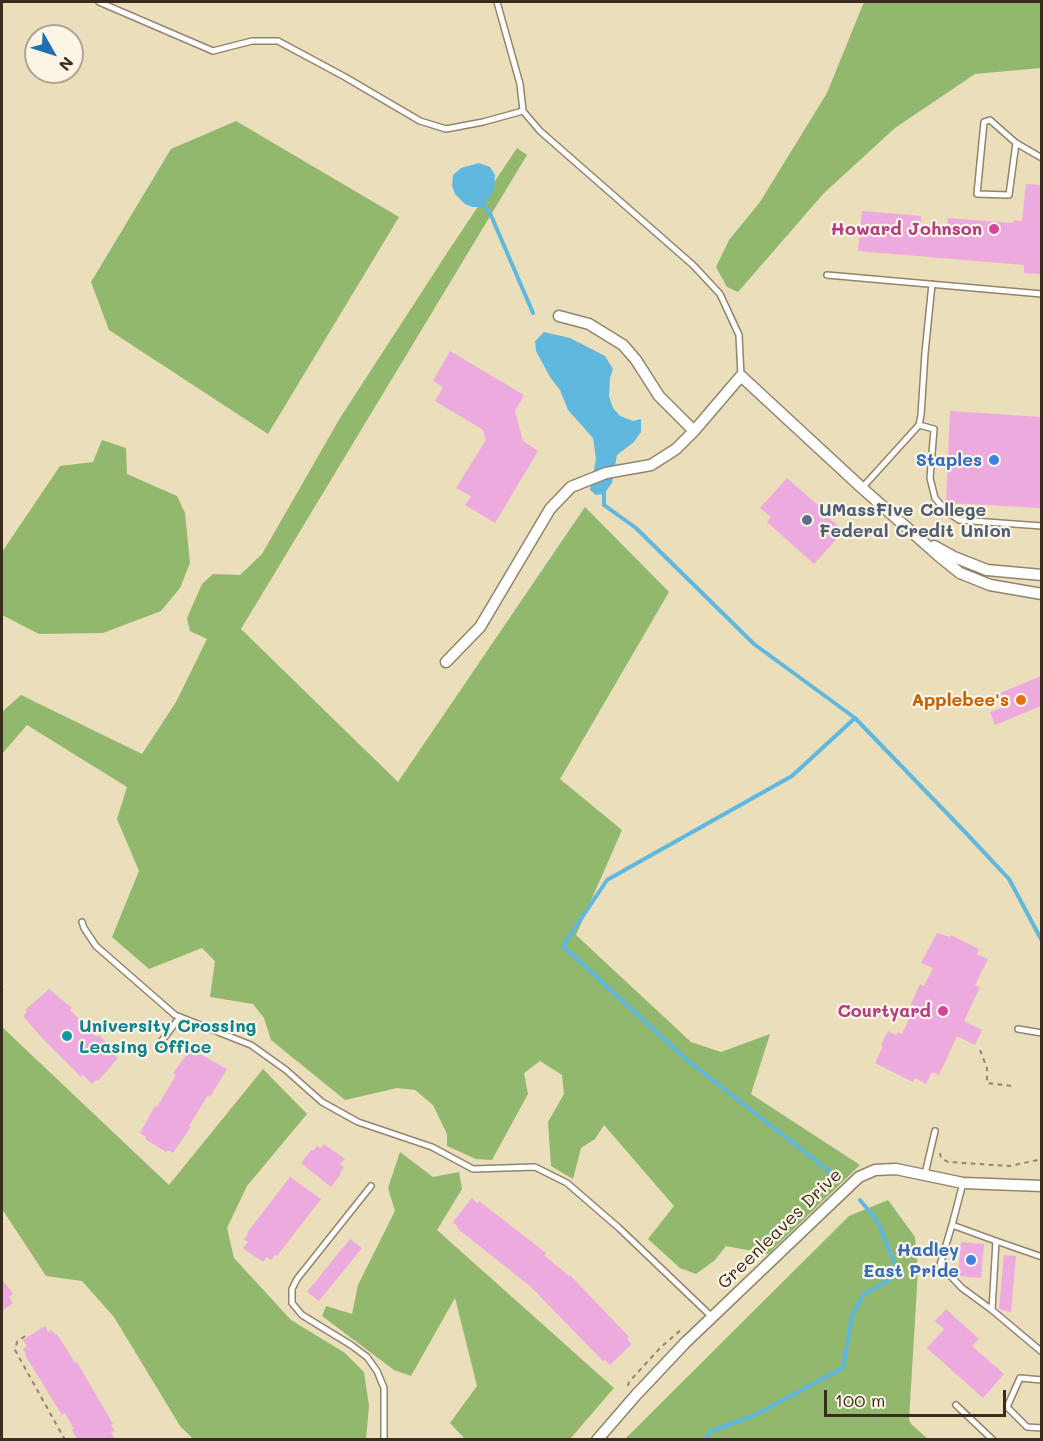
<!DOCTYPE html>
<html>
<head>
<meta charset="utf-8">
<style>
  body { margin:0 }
  #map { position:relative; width:1043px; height:1441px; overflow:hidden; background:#ebdeba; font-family:Mali,sans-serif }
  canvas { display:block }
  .frame { position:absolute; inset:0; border:3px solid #3b2a1e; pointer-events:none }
  .north { position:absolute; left:24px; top:24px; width:60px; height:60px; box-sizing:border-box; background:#fcf5e5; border:2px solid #afa495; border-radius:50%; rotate:129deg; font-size:16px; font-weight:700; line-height:24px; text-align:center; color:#3b2a1e }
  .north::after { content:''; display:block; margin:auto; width:21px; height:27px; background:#1f6fb2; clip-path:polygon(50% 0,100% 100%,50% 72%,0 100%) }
  .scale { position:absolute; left:824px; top:1390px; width:182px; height:27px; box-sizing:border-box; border:3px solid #3b2a1e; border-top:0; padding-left:8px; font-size:18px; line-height:21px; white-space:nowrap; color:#3b2a1e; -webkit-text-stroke:4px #fcf5e5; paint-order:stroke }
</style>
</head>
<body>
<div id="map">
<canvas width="1043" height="1441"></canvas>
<div class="frame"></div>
<div class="north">N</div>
<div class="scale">100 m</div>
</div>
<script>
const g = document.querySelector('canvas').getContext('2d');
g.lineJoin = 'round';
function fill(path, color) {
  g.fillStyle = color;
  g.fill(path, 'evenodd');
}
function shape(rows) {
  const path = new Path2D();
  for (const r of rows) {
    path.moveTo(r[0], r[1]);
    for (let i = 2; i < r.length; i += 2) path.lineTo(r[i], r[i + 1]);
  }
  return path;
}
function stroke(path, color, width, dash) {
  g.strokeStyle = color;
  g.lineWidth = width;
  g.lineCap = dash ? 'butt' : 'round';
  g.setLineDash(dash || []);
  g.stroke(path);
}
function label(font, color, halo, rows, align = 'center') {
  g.font = font + ' Mali,sans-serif';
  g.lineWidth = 4.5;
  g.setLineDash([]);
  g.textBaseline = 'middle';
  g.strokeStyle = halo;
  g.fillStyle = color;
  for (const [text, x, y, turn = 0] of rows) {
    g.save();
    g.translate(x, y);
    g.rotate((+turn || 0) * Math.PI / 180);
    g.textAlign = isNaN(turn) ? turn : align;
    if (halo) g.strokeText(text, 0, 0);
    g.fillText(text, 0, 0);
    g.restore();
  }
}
fill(shape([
  [864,2,1041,2,1041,68,975,74,895,128,824,193,738,292,727,287,716,267,729,240,760,202,827,93],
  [236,121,399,217,268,434,109,330,91,282,171,149],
  [517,148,527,155,241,629,398,782,585,507,669,592,560,779,622,830,576,935,691,1042,721,1052,770,1034,751,1094,860,1165,768,1254,726,1246,715,1260,696,1274,680,1268,648,1239,674,1206,604,1125,595,1139,581,1148,573,1179,551,1166,548,1122,564,1094,562,1075,540,1061,524,1073,528,1094,492,1160,476,1159,447,1146,447,1134,433,1105,415,1090,397,1088,345,1100,271,1040,264,1018,253,1004,210,997,215,961,202,948,149,969,112,937,139,871,117,819,127,787,27,725,2,754,2,712,21,695,142,754,176,702,207,639,190,631,187,618,202,584,213,574,240,575,262,554,340,418,449,250],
  [102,440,126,448,127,474,177,496,185,513,190,563,180,588,161,611,103,633,39,634,2,615,2,552,60,466,93,462],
  [2,1027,169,1185,263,1069,307,1114,247,1186,227,1228,234,1258,291,1320,345,1353,364,1372,369,1406,366,1439,193,1439,180,1426,114,1317,82,1281,46,1276,2,1209],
  [400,1152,433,1177,459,1172,462,1189,437,1230,614,1388,570,1439,465,1439,450,1423,477,1386,455,1298,411,1376,394,1370,322,1316,326,1306,352,1314,358,1285,395,1211,388,1188],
  [888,1200,915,1237,918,1270,909,1420,912,1425,928,1439,625,1439,849,1216]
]), '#92b86e');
fill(shape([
  [479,163,490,167,495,175,494,188,491,196,481,207,472,207,465,204,455,194,452,186,453,175,461,168],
  [544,332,570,338,605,356,613,369,610,378,609,396,613,408,620,416,633,421,641,419,641,432,634,442,617,455,612,483,604,494,596,495,590,490,596,459,593,438,568,410,560,390,550,377,536,351,535,341]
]), '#61b8de');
stroke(shape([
  [481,202,490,213,533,313],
  [604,489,604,505,636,528,754,644,855,718,965,832,1009,879,1042,941],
  [838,1178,686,1059,563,946,607,880,792,776,855,718],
  [705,1440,711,1431,753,1416,843,1368,852,1316,863,1295,899,1274,878,1222,860,1200]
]), '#61b8de', 4);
fill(shape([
  [1026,184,1041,185,1041,274,1024,273,1024,265,858,251,862,211,921,216,921,225,947,227,948,218,1013,223,1014,220,1022,221],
  [450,351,524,395,515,411,523,441,538,451,495,523,465,505,471,496,456,488,486,440,483,430,435,401,443,387,433,381],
  [950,411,1041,417,1041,508,946,503],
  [787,478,831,517,829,518,844,531,814,564,767,522,771,517,760,508],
  [1041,676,1041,706,995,725,990,712,1003,707,998,694],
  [937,933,950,937,951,935,979,949,977,954,988,959,975,985,980,987,964,1021,982,1030,975,1045,957,1036,939,1075,932,1072,926,1084,915,1078,913,1082,875,1063,883,1046,881,1045,888,1031,896,1035,898,1032,902,1034,915,1006,911,1004,920,984,924,986,933,968,921,963],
  [49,989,72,1008,70,1010,97,1037,99,1035,111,1047,109,1049,118,1058,98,1081,96,1080,92,1084,83,1075,81,1077,42,1038,23,1016,27,1012,25,1010],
  [191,1049,227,1069,210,1097,208,1095,189,1126,191,1127,173,1153,168,1150,166,1152,145,1139,146,1137,140,1133,155,1106,157,1107,176,1075,173,1073],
  [324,1144,345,1159,340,1164,344,1167,340,1173,341,1174,331,1187,301,1163,311,1150,313,1151,317,1146,321,1148],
  [290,1177,321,1199,277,1256,275,1255,271,1260,267,1257,263,1262,243,1248,248,1242,244,1239,248,1234,247,1233],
  [472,1198,477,1203,479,1201,546,1253,544,1255,569,1276,570,1275,629,1337,627,1339,632,1344,610,1365,605,1360,603,1361,531,1287,457,1228,458,1227,453,1222],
  [350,1239,362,1248,319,1301,307,1292],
  [961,1242,984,1244,981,1278,958,1276],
  [1004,1255,1016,1256,1011,1312,999,1309],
  [2,1279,13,1294,9,1297,13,1303,2,1311],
  [946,1309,979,1339,972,1346,1004,1374,983,1398,927,1348,944,1329,935,1321],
  [45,1326,48,1332,52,1330,55,1335,57,1334,75,1363,77,1362,113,1424,111,1425,115,1431,111,1432,116,1440,78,1440,72,1430,74,1429,65,1413,62,1415,25,1355,26,1354,23,1349,27,1346,23,1340]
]), '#edaadf');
const service = shape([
  [99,2,213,51,252,41,278,41,345,77,420,121,446,129,483,122,523,111,540,131,693,265,720,294,739,335,741,376],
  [497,2,520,84,523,111],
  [1016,143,1009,195,977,194,984,122,990,120,1016,143,1042,158],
  [827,275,1042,294],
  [919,425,934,429,930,478,935,498,947,512,959,520,1042,526],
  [862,488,919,425,921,415,925,353,932,284],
  [82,922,84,928,96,946,175,1015,251,1045,286,1070,322,1102,358,1122,432,1147,473,1169,535,1167,567,1183,619,1228,712,1317],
  [1018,1029,1042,1033],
  [157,1047,180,1017],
  [925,1174,935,1131],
  [963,1183,952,1225,996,1241],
  [371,1186,297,1279,292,1289,292,1303,302,1315,351,1345,367,1357,377,1371,384,1388,384,1440],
  [952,1225,940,1265,962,1288,992,1310],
  [1042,1257,996,1241,992,1310,1042,1352],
  [1042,1380,1020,1378,1007,1407,1027,1427,1042,1428],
  [956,1405,993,1440]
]);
const minor = shape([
  [694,431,741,376,862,488,940,557,960,573,990,585,1042,594],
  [934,546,954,557,987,570,1042,575],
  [446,662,480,627,550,509,571,487,606,473,651,465,676,449,694,431,659,396,636,360,623,345,589,324,559,316],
  [597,1440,636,1395,685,1343,859,1177,875,1170,896,1169,963,1183,1042,1186]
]);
stroke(service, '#93846c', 8);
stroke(minor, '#93846c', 13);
stroke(shape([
  [2,990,3,989],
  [980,1050,987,1068,987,1083,1012,1086],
  [940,1153,941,1158,948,1162,1010,1166,1042,1159],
  [25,1336,17,1342,15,1350,65,1440],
  [628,1386,629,1382,661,1347,683,1328]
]), '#93846c', 2, [4.5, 4.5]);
stroke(service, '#fff', 5);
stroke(minor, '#fff', 10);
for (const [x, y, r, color] of [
  [994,229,6,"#d1479c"],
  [994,460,6,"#3f7fe0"],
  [807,520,6,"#5c6f8a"],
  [1021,700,6,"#e8710a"],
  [943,1011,6,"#d1479c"],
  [67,1036,6,"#0f9aa8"],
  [971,1260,6,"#3f7fe0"]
]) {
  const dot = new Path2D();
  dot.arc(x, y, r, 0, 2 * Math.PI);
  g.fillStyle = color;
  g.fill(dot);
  stroke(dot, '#fcf5e5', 2);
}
label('bold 18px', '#b23c85', '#fcf5e5', [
  ["Howard Johnson",982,229],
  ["Courtyard",931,1011]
], 'right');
label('bold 18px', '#366cbe', '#fcf5e5', [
  ["Staples",982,460],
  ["Hadley",959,1250],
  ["East Pride",959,1271]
], 'right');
label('bold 18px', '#4e5e75', '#fcf5e5', [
  ["UMassFive College",819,510],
  ["Federal Credit Union",819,531]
], 'left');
label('bold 18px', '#c56008', '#fcf5e5', [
  ["Applebee's",1009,700]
], 'right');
label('bold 18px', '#0d838f', '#fcf5e5', [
  ["University Crossing",79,1026],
  ["Leasing Office",79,1047]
], 'left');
label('18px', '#3b2a1e', '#fcf5e5', [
  ["Greenleaves Drive",780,1229,-44]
]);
</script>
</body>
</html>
